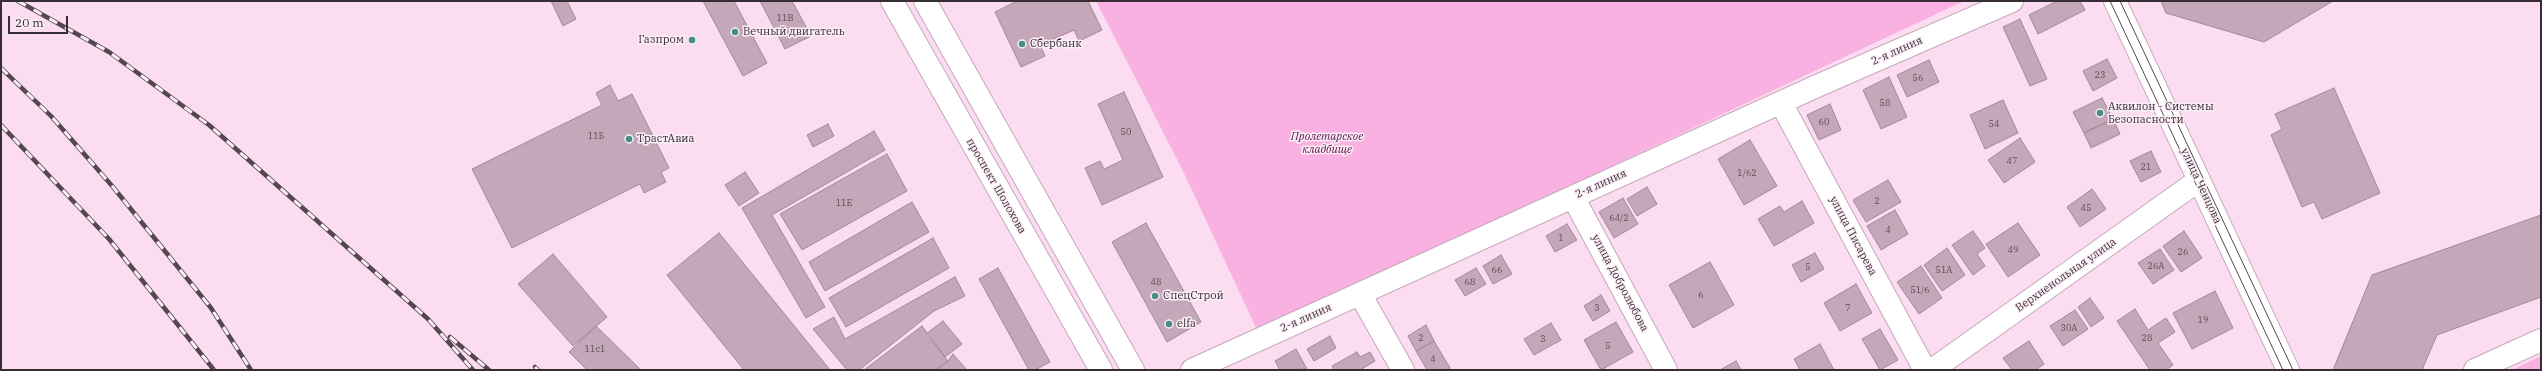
<!DOCTYPE html>
<html>
<head>
<meta charset="utf-8">
<style>
  body { margin:0 }
  #map { position:relative; width:2542px; height:371px; overflow:hidden; background:#fbdcf0; font-family:"IBM Plex Serif",serif }
  canvas { display:block }
  .frame { position:absolute; inset:0; border:2px solid #392d35; pointer-events:none }
  .scale { position:absolute; left:8px; top:16px; width:60px; height:18px; box-sizing:border-box; border:2px solid #392d35; border-top:0; padding-left:5px; font-size:12px; line-height:14px; white-space:nowrap; color:#392d35; -webkit-text-stroke:3px #fceff7; paint-order:stroke }
</style>
</head>
<body>
<div id="map">
<canvas width="2542" height="371"></canvas>
<div class="frame"></div>
<div class="scale">20 m</div>
</div>
<script>
const g = document.querySelector('canvas').getContext('2d');
g.lineJoin = 'round';
function fill(path, color) {
  g.fillStyle = color;
  g.fill(path, 'evenodd');
}
function shape(rows) {
  const path = new Path2D();
  for (const r of rows) {
    path.moveTo(r[0], r[1]);
    for (let i = 2; i < r.length; i += 2) path.lineTo(r[i], r[i + 1]);
  }
  return path;
}
function stroke(path, color, width, dash) {
  g.strokeStyle = color;
  g.lineWidth = width;
  g.lineCap = dash ? 'butt' : 'round';
  g.setLineDash(dash || []);
  g.stroke(path);
}
function label(font, color, halo, rows, align = 'center') {
  g.font = font + ' "IBM Plex Serif",serif';
  g.lineWidth = 3;
  g.setLineDash([]);
  g.textBaseline = 'middle';
  g.strokeStyle = halo;
  g.fillStyle = color;
  for (const [text, x, y, turn = 0] of rows) {
    g.save();
    g.translate(x, y);
    g.rotate((+turn || 0) * Math.PI / 180);
    g.textAlign = isNaN(turn) ? turn : align;
    if (halo) g.strokeText(text, 0, 0);
    g.fillText(text, 0, 0);
    g.restore();
  }
}
fill(shape([
  [1096,1,1964,1,1258,332,1183,171],
  [2541,356,2541,370,2512,370]
]), '#f9b1e2');
const building = shape([
  [551,1,567,1,576,19,563,26,551,1],
  [703,1,734,1,767,63,743,76,703,1],
  [760,1,792,1,811,36,785,49,760,1],
  [1017,1,1088,1,1102,30,1079,41,1074,30,1040,45,1045,56,1021,67,995,12,1017,1],
  [2057,1,2080,1,2085,10,2038,34,2029,15,2057,1],
  [2161,1,2333,1,2264,42,2166,13,2161,1],
  [2020,19,2047,79,2030,86,2003,27,2020,19],
  [2107,59,2117,78,2093,91,2083,71,2107,59],
  [1929,60,1939,82,1907,97,1897,75,1929,60],
  [1889,77,1907,117,1881,129,1863,90,1889,77],
  [610,85,618,101,632,94,669,168,661,172,666,182,644,193,640,184,512,248,472,169,602,105,596,93,610,85],
  [2334,88,2380,193,2322,219,2314,202,2302,207,2271,135,2282,129,2275,114,2334,88],
  [1124,92,1163,177,1102,205,1085,168,1100,161,1104,169,1123,160,1098,104,1124,92],
  [2102,98,2113,119,2084,133,2073,112,2102,98],
  [2003,100,2018,133,1985,149,1970,115,2003,100],
  [1830,104,1841,130,1819,140,1807,115,1830,104],
  [2113,119,2120,134,2091,148,2084,133,2113,119],
  [828,124,834,136,813,147,807,135,828,124],
  [874,131,885,150,772,215,825,307,806,318,742,208,874,131],
  [2020,138,2035,162,2004,183,1988,160,2020,138],
  [1750,140,1777,186,1744,205,1718,159,1750,140],
  [2151,151,2161,172,2141,182,2130,161,2151,151],
  [887,154,907,191,802,250,780,214,887,154],
  [745,172,759,193,739,206,725,185,745,172],
  [1888,180,1901,202,1866,222,1853,200,1888,180],
  [1647,187,1657,204,1637,216,1627,199,1647,187],
  [2092,189,2106,209,2080,227,2067,207,2092,189],
  [1623,198,1638,224,1614,238,1599,212,1623,198],
  [1802,201,1814,223,1774,246,1758,219,1780,206,1784,212,1802,201],
  [912,202,929,232,825,291,809,262,912,202],
  [1895,210,1908,234,1881,250,1867,226,1895,210],
  [2541,215,2541,297,2437,335,2422,370,2333,370,2372,275,2541,215],
  [1146,223,1201,322,1167,342,1112,242,1146,223],
  [2018,223,2040,255,2008,277,1986,244,2018,223],
  [1567,224,1577,240,1555,252,1546,236,1567,224],
  [1973,231,1985,248,1977,254,1985,266,1973,275,1952,245,1973,231],
  [2184,231,2202,258,2181,272,2163,246,2184,231],
  [719,233,830,370,744,370,667,275,719,233],
  [933,238,949,268,846,327,829,298,933,238],
  [1947,248,1965,275,1942,291,1924,265,1947,248],
  [2160,249,2174,270,2153,284,2138,263,2160,249],
  [1815,253,1824,269,1801,282,1792,265,1815,253],
  [553,254,607,317,573,346,518,284,553,254],
  [1501,255,1512,274,1493,284,1483,266,1501,255],
  [1710,262,1734,305,1693,328,1669,285,1710,262],
  [1921,266,1942,298,1919,314,1897,282,1921,266],
  [998,268,1050,362,1035,370,1029,370,979,279,998,268],
  [1476,268,1486,284,1465,296,1455,280,1476,268],
  [955,277,965,296,934,311,859,370,847,370,813,329,834,317,845,339,955,277],
  [1856,284,1872,313,1840,331,1824,303,1856,284],
  [2215,291,2233,328,2192,349,2173,313,2215,291],
  [1601,295,1610,311,1593,321,1584,306,1601,295],
  [2090,298,2104,318,2091,327,2078,307,2090,298],
  [2135,309,2148,330,2166,318,2175,332,2158,343,2173,365,2166,370,2150,370,2117,321,2135,309],
  [2075,310,2088,329,2063,346,2050,326,2075,310],
  [943,321,962,344,945,357,926,334,943,321],
  [1616,322,1633,352,1601,370,1584,340,1616,322],
  [1551,323,1561,340,1534,355,1524,339,1551,323],
  [1426,325,1434,341,1416,351,1408,336,1426,325],
  [596,326,641,370,587,370,569,352,596,326],
  [922,326,948,361,936,370,864,370,922,326],
  [1880,329,1898,360,1880,370,1862,339,1880,329],
  [1330,336,1336,348,1314,361,1307,349,1330,336],
  [1434,341,1450,368,1447,370,1427,370,1416,351,1434,341],
  [2029,341,2044,364,2036,370,2012,370,2003,358,2029,341],
  [1820,344,1834,370,1800,370,1794,359,1820,344],
  [1296,349,1307,369,1280,370,1275,361,1296,349],
  [1357,352,1360,357,1370,352,1375,361,1360,370,1334,370,1332,366,1357,352],
  [953,354,967,370,936,370,948,361,953,354],
  [1736,361,1741,370,1720,370,1736,361]
]);
fill(building, '#c5a7ba');
stroke(building, '#a3879a', 1);
const minor = shape([
  [2115,1,2288,370],
  [1781,103,1925,370],
  [1573,197,1666,370],
  [1360,294,1403,370],
  [1192,370,1817,86,2012,1],
  [1932,370,2199,180],
  [2475,370,2541,340]
]);
const major = shape([
  [892,1,1101,370],
  [925,1,1133,370]
]);
stroke(minor, '#c6a8bb', 24);
stroke(major, '#c6a8bb', 24);
stroke(minor, '#fff', 22);
stroke(major, '#fff', 22);
stroke(shape([
  [2110,1,2283,370],
  [2120,1,2293,370]
]), '#554750', 1);
const rail = shape([
  [18,1,109,52,209,125,428,319,473,370],
  [1,68,51,116,113,187,211,308,251,370],
  [1,125,109,239,214,370],
  [450,337,489,370],
  [535,367,538,370]
]);
stroke(rail, '#554750', 4.5);
stroke(rail, '#fceff7', 3, [9]);
for (const [x, y, r, color] of [
  [735,32,4,"#468d88"],
  [692,40,4,"#468d88"],
  [1022,44,4,"#468d88"],
  [2100,113,4,"#468d88"],
  [629,139,4,"#468d88"],
  [1155,296,4,"#468d88"],
  [1169,324,4,"#468d88"]
]) {
  const dot = new Path2D();
  dot.arc(x, y, r, 0, 2 * Math.PI);
  g.fillStyle = color;
  g.fill(dot);
  stroke(dot, '#fceff7', 1.5);
}
label('9px', '#5c4c56', null, [
  ["11В",785,18],
  ["23",2100,75],
  ["56",1918,78],
  ["58",1885,103],
  ["60",1824,122],
  ["54",1994,124],
  ["50",1126,132],
  ["11Б",596,136],
  ["47",2012,161],
  ["21",2146,167],
  ["1/62",1747,173],
  ["2",1877,201],
  ["11Е",844,203],
  ["45",2086,208],
  ["64/2",1619,218],
  ["4",1888,230],
  ["1",1561,238],
  ["49",2013,250],
  ["26",2183,252],
  ["26А",2156,266],
  ["5",1808,267],
  ["66",1497,270],
  ["51А",1944,270],
  ["48",1156,282],
  ["68",1470,282],
  ["51/6",1920,290],
  ["6",1701,295],
  ["3",1597,308],
  ["7",1848,308],
  ["19",2203,320],
  ["30А",2069,328],
  ["2",1421,338],
  ["28",2147,338],
  ["3",1543,339],
  ["5",1608,346],
  ["11с1",595,349],
  ["4",1433,359]
]);
label('11px', '#392d35', '#fceff7', [
  ["Вечный двигатель",743,32],
  ["Газпром",684,40,"right"],
  ["Сбербанк",1030,44],
  ["Аквилон - Системы",2108,107],
  ["Безопасности",2108,120],
  ["ТрастАвиа",637,139],
  ["СпецСтрой",1163,296],
  ["elfa",1177,324]
], 'left');
label('11px', '#392d35', '#fceff7', [
  ["2-я линия",1897,51,-24],
  ["2-я линия",1601,184,-24],
  ["проспект Шолохова",996,186,60],
  ["улица Ченцова",2201,186,65],
  ["улица Писарева",1853,236,62],
  ["Верхненольная улица",2066,275,-35],
  ["улица Добролюбова",1620,283,62],
  ["2-я линия",1306,318,-24]
]);
label('italic 11px', '#5d104b', '#fceff7', [
  ["Пролетарское",1327,137],
  ["кладбище",1327,150]
]);
</script>
</body>
</html>
